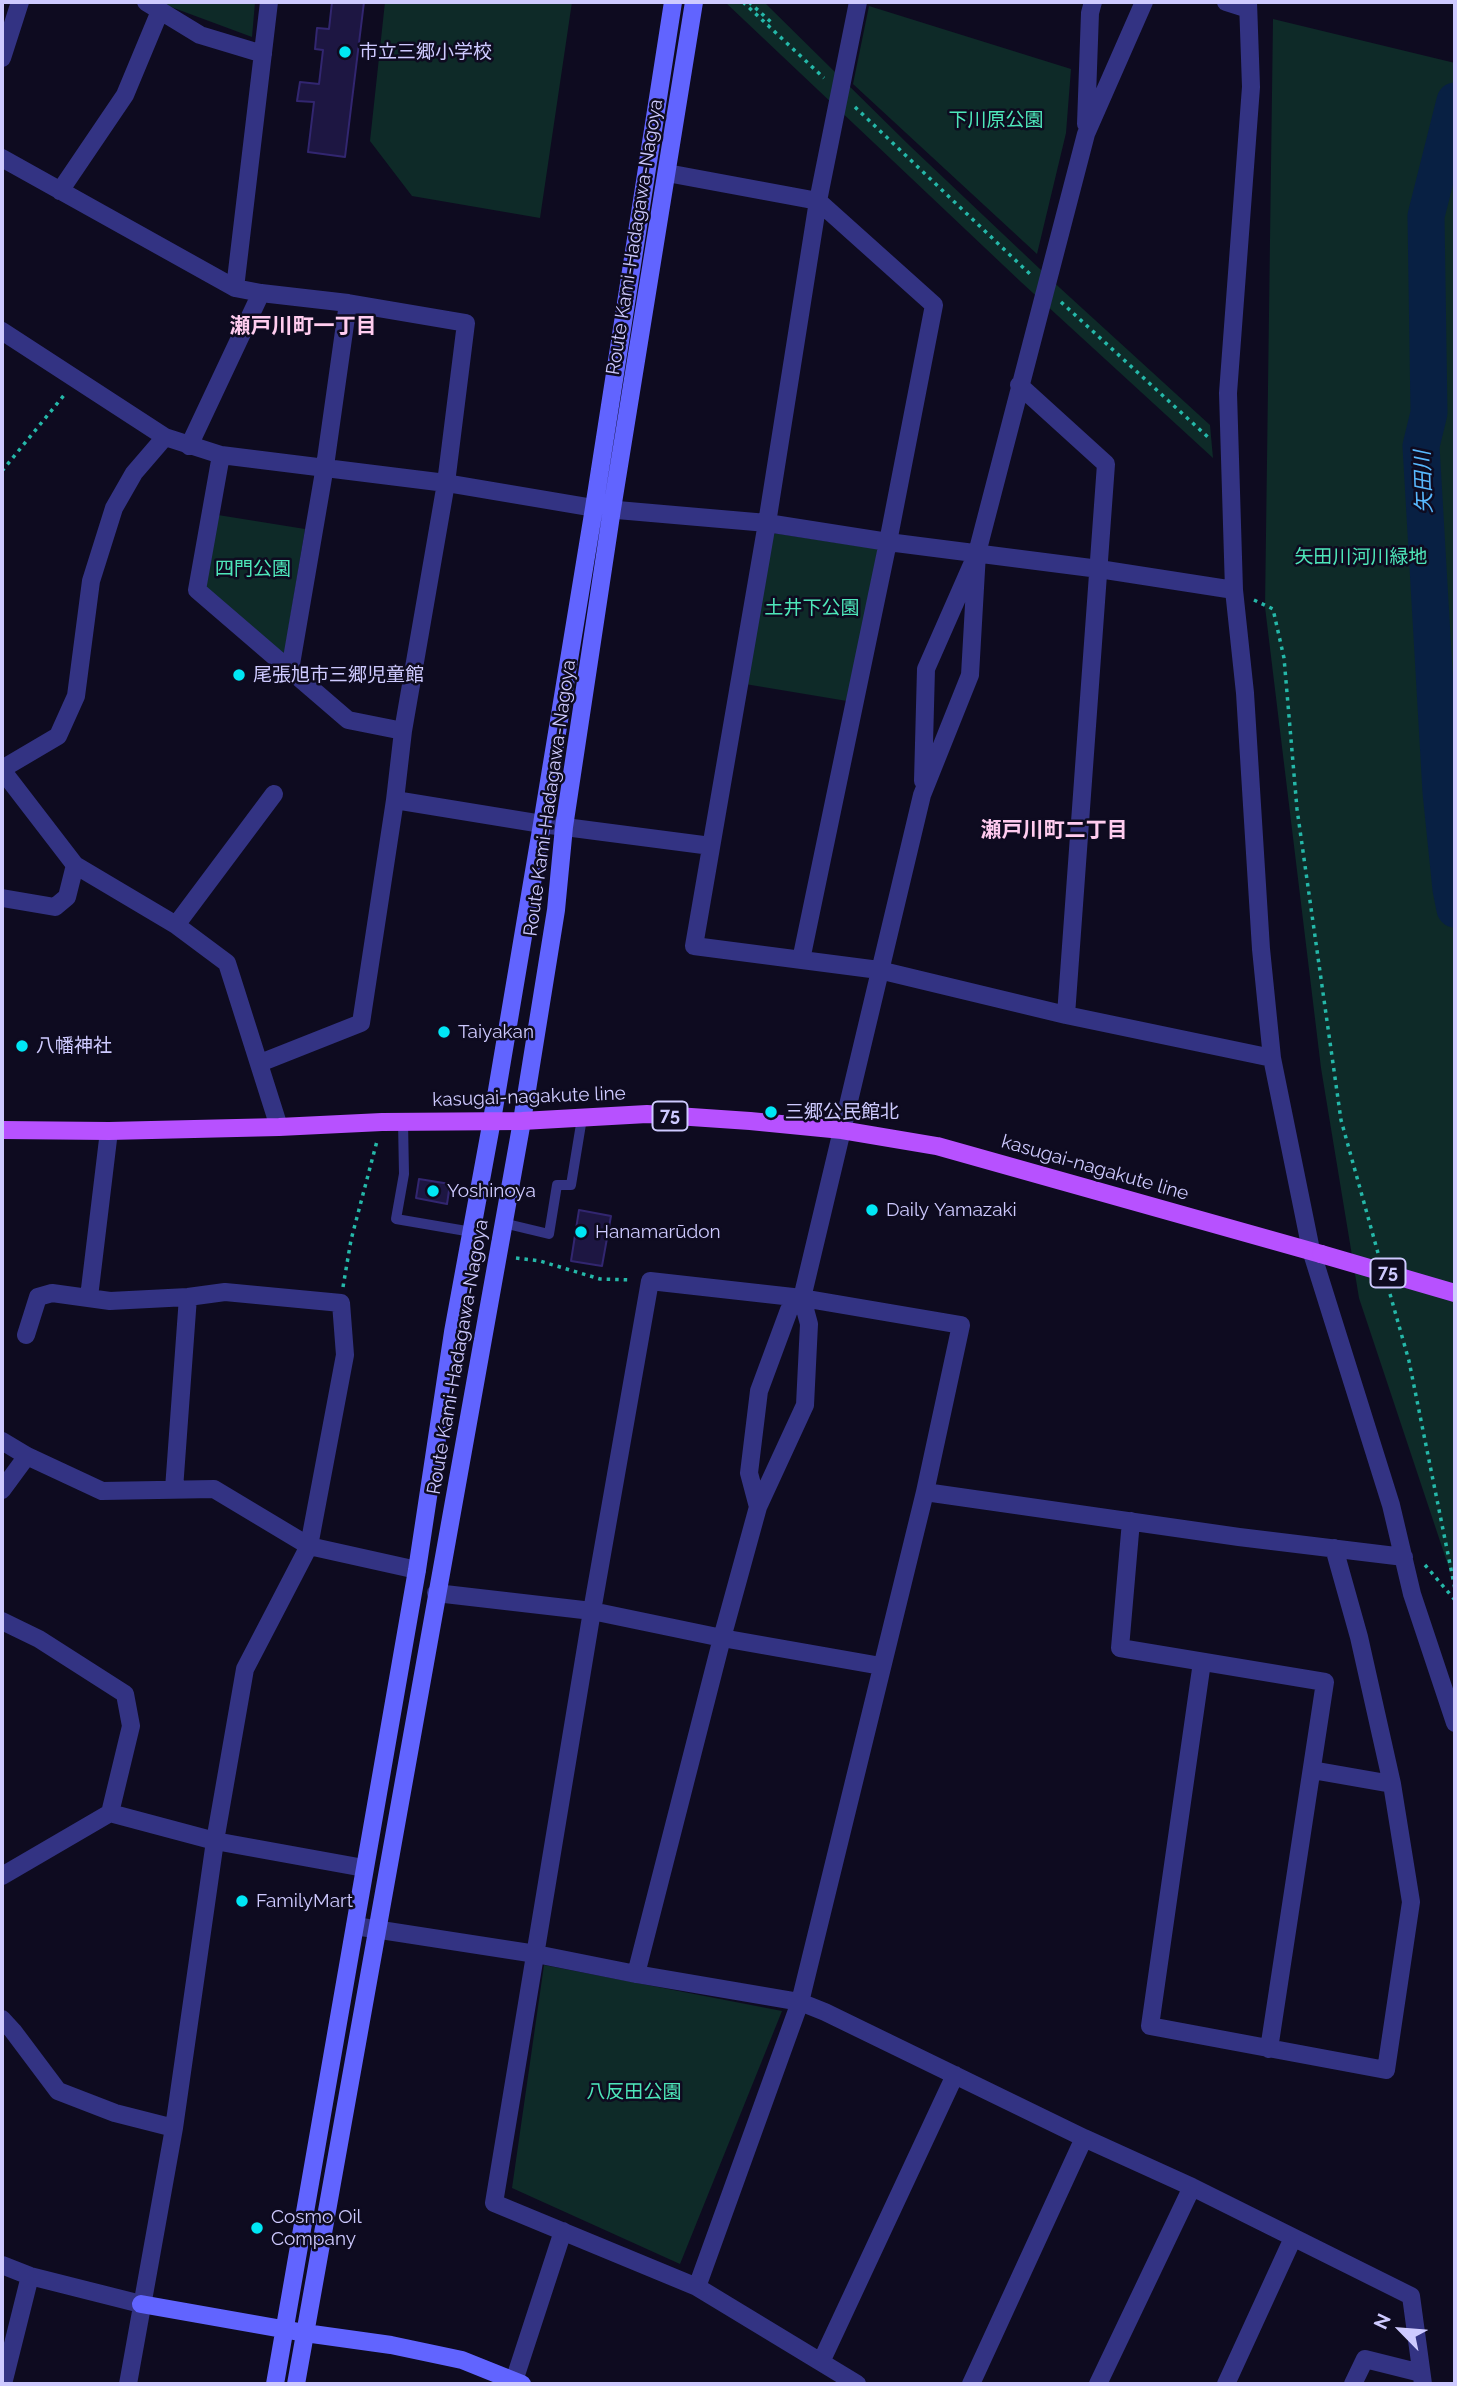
<!DOCTYPE html>
<html>
<head>
<meta charset="utf-8">
<style>
  body { margin:0 }
  #map { position:relative; width:1457px; height:2386px; overflow:hidden; background:#0e0b20; font-family:Raleway,sans-serif }
  canvas { display:block }
  .frame { position:absolute; inset:0; border:4px solid #cecaff; pointer-events:none }
  .north { position:absolute; left:1366px; top:2295px; width:70px; height:70px; -webkit-text-stroke:5px #0e0b20; paint-order:stroke; rotate:295deg; font-size:19px; font-weight:700; line-height:28px; text-align:center; color:#cecaff }
  .north::after { content:''; display:block; margin:auto; width:24px; height:32px; background:#cecaff; clip-path:polygon(50% 0,100% 100%,50% 72%,0 100%) }
</style>
</head>
<body>
<div id="map">
<canvas width="1457" height="2386"></canvas>
<div class="frame"></div>
<div class="north">N</div>
</div>
<script>
const g = document.querySelector('canvas').getContext('2d');
g.lineJoin = 'round';
function fill(path, color) {
  g.fillStyle = color;
  g.fill(path, 'evenodd');
}
function shape(rows) {
  const path = new Path2D();
  for (const r of rows) {
    path.moveTo(r[0], r[1]);
    for (let i = 2; i < r.length; i += 2) path.lineTo(r[i], r[i + 1]);
  }
  return path;
}
function stroke(path, color, width, dash) {
  g.strokeStyle = color;
  g.lineWidth = width;
  g.lineCap = dash ? 'butt' : 'round';
  g.setLineDash(dash || []);
  g.stroke(path);
}
function label(font, color, halo, rows, align = 'center') {
  g.font = font + ' Raleway,"Noto Sans JP",sans-serif';
  g.lineWidth = 5;
  g.setLineDash([]);
  g.textBaseline = 'middle';
  g.strokeStyle = halo;
  g.fillStyle = color;
  for (const [text, x, y, turn = 0] of rows) {
    g.save();
    g.translate(x, y);
    g.rotate((+turn || 0) * Math.PI / 180);
    g.textAlign = isNaN(turn) ? turn : align;
    if (halo) g.strokeText(text, 0, 0);
    g.fillText(text, 0, 0);
    g.restore();
  }
}
fill(shape([
  [160,2,255,2,252,37,163,4],
  [385,2,572,2,540,218,412,196,370,141],
  [725,2,764,2,910,146,1060,288,1210,425,1213,458,1021,282],
  [869,6,1071,69,1066,133,1037,254,853,84],
  [1273,19,1455,63,1455,1586,1359,1298,1321,1068,1265,607],
  [218,515,305,529,284,656,203,587],
  [773,533,878,549,847,701,745,684],
  [544,1965,782,2011,680,2264,512,2188]
]), '#0e2a28');
stroke(shape([
  [1455,101,1426,216,1429,413,1421,446,1441,792,1451,889,1455,909]
]), '#082043', 37);
const building = shape([
  [332,2,364,2,345,157,308,152,314,102,297,101,300,82,319,84,323,50,315,49,317,28,329,29,332,2],
  [419,1179,450,1184,447,1204,416,1198,419,1179],
  [579,1210,611,1216,602,1266,571,1261,579,1210]
]);
fill(building, '#1d1642');
stroke(building, '#322670', 2);
stroke(shape([
  [743,2,824,78],
  [749,2,772,23,769,26],
  [855,107,1032,276],
  [1061,302,1210,439],
  [2,471,65,394],
  [1254,600,1273,609,1284,658,1297,809,1341,1120,1378,1253],
  [516,1258,540,1261,600,1279,632,1280],
  [343,1287,351,1240,377,1141],
  [1390,1294,1409,1361,1455,1589],
  [1425,1565,1455,1600]
]), '#25b8a9', 3.5, [3.5, 5]);
stroke(shape([
  [403,1122,404,1174,396,1219,472,1232],
  [503,1223,549,1234,557,1185,571,1185,582,1118]
]), '#333383', 10);
stroke(shape([
  [146,2,200,35,263,54],
  [858,2,818,201,767,523,694,946,879,970,1066,1015,1272,1058],
  [1226,2,1248,9],
  [1248,2,1251,87,1228,393,1234,590,1245,693,1261,949,1272,1058,1311,1250,1391,1505,1412,1594,1455,1723],
  [2,58,20,2],
  [1086,124,1090,13,1093,2],
  [2,158,235,288,261,293,348,303,466,323,446,483,403,731,395,800,361,1023,260,1063],
  [667,173,818,201,934,305,888,542,801,960],
  [60,191,125,95,160,11],
  [235,288,269,2],
  [2,331,165,437,221,455,446,483,594,508,767,523,888,542,1099,569,1234,590],
  [1019,385,1106,464,1066,1015],
  [189,446,261,293],
  [221,455,197,590,348,720,403,731],
  [290,670,325,466,348,303],
  [2,769,58,736,76,696,91,581,114,508,134,473,165,437],
  [2,770,75,865,176,925,227,963,279,1127],
  [923,781,926,669,977,553,1086,134,1144,2],
  [395,800,542,824,711,846],
  [2,898,55,907,67,897,75,865],
  [176,925,274,794],
  [89,1297,109,1131],
  [26,1335,38,1297,52,1293,110,1301,188,1297,225,1292,341,1303,345,1355,309,1546,245,1669,215,1841,174,2128,128,2384],
  [2,1441,27,1456,102,1491,214,1489,309,1546,417,1570],
  [174,1489,188,1297],
  [2,1490,27,1456],
  [925,1492,1239,1537,1404,1557],
  [758,1507,749,1473,759,1391,789,1310,802,1298],
  [1131,1521,1120,1648,1325,1682,1269,2049],
  [1334,1548,1359,1637,1392,1784],
  [436,1593,592,1611,722,1638,881,1666],
  [2,1621,39,1639,125,1694,131,1726,110,1813],
  [1202,1662,1150,2026,1386,2070,1411,1902,1392,1784,1312,1770],
  [2,1876,110,1813,215,1841,364,1868],
  [355,1926,536,1954,636,1974,800,2002,825,2012,1084,2138,1192,2187,1411,2296,1423,2384],
  [636,1974,722,1638,758,1507,805,1405,809,1324,802,1298,922,795,970,675,977,553],
  [2,2019,13,2031,58,2091,115,2113,174,2128],
  [2,2265,30,2276,141,2304],
  [697,2287,800,2002,925,1492,961,1325,802,1298,650,1281,592,1611,494,2203,697,2287,857,2384],
  [821,2362,955,2075],
  [3,2384,30,2276],
  [513,2384,563,2231],
  [971,2384,1084,2138],
  [1098,2384,1192,2187],
  [1226,2384,1293,2238],
  [1353,2384,1365,2359,1421,2373]
]), '#333383', 18);
stroke(shape([
  [141,2304,305,2333,391,2345,462,2360,522,2384],
  [275,2384,417,1570,453,1332,492,1120,542,824,594,508,673,2],
  [296,2384,522,1121,556,910,564,827,612,509,694,2]
]), '#6164ff', 18);
stroke(shape([
  [2,1130,109,1131,279,1127,382,1122,522,1121,647,1114,750,1121,842,1130,937,1146,1321,1254]
]), '#b751ff', 18);
stroke(shape([
  [1321,1254,1455,1293]
]), '#b751ff', 18);
for (const [x, y, r, color] of [
  [345,52,7,"#00e7f5"],
  [239,675,7,"#00e7f5"],
  [444,1032,7,"#00e7f5"],
  [22,1046,7,"#00e7f5"],
  [771,1112,7,"#00e7f5"],
  [433,1191,7,"#00e7f5"],
  [872,1210,7,"#00e7f5"],
  [581,1232,7,"#00e7f5"],
  [242,1901,7,"#00e7f5"],
  [257,2228,7,"#00e7f5"]
]) {
  const dot = new Path2D();
  dot.arc(x, y, r, 0, 2 * Math.PI);
  g.fillStyle = color;
  g.fill(dot);
  stroke(dot, '#0e0b20', 2.5);
}
for (const [x, y, w] of [
  [670,1116,35],
  [1388,1273,35]
]) {
  const box = new Path2D();
  box.roundRect(x - w / 2, y - 14.5, w, 29, 5);
  g.fillStyle = '#0e0b20';
  g.fill(box);
  stroke(box, '#cecaff', 2);
}
label('bold 18px', '#cecaff', null, [
  ["75",670,1116],
  ["75",1388,1273]
]);
label('19px', '#cecaff', '#0e0b20', [
  ["市立三郷小学校",359,52],
  ["尾張旭市三郷児童館",253,675],
  ["Taiyakan",458,1032],
  ["八幡神社",36,1046],
  ["三郷公民館北",785,1112],
  ["Yoshinoya",447,1191],
  ["Daily Yamazaki",886,1210],
  ["Hanamarūdon",595,1232],
  ["FamilyMart",256,1901],
  ["Cosmo Oil",271,2217],
  ["Company",271,2239]
], 'left');
label('19px', '#4ee7ba', '#0e0b20', [
  ["下川原公園",996,120],
  ["矢田川河川緑地",1361,557],
  ["四門公園",253,569],
  ["土井下公園",812,608],
  ["八反田公園",634,2092]
]);
label('19px', '#cecaff', '#0e0b20', [
  ["Route Kami-Hadagawa-Nagoya",635,237,-81],
  ["Route Kami-Hadagawa-Nagoya",550,798,-82],
  ["kasugai-nagakute line",529,1097,-2],
  ["kasugai-nagakute line",1095,1168,16],
  ["Route Kami-Hadagawa-Nagoya",458,1357,-80]
]);
label('bold 21px', '#ffccef', '#0e0b20', [
  ["瀬戸川町一丁目",303,327],
  ["瀬戸川町二丁目",1054,831]
]);
label('italic 21px', '#58b9ff', '#0e0b20', [
  ["矢田川",1424,482,-92]
]);
</script>
</body>
</html>
